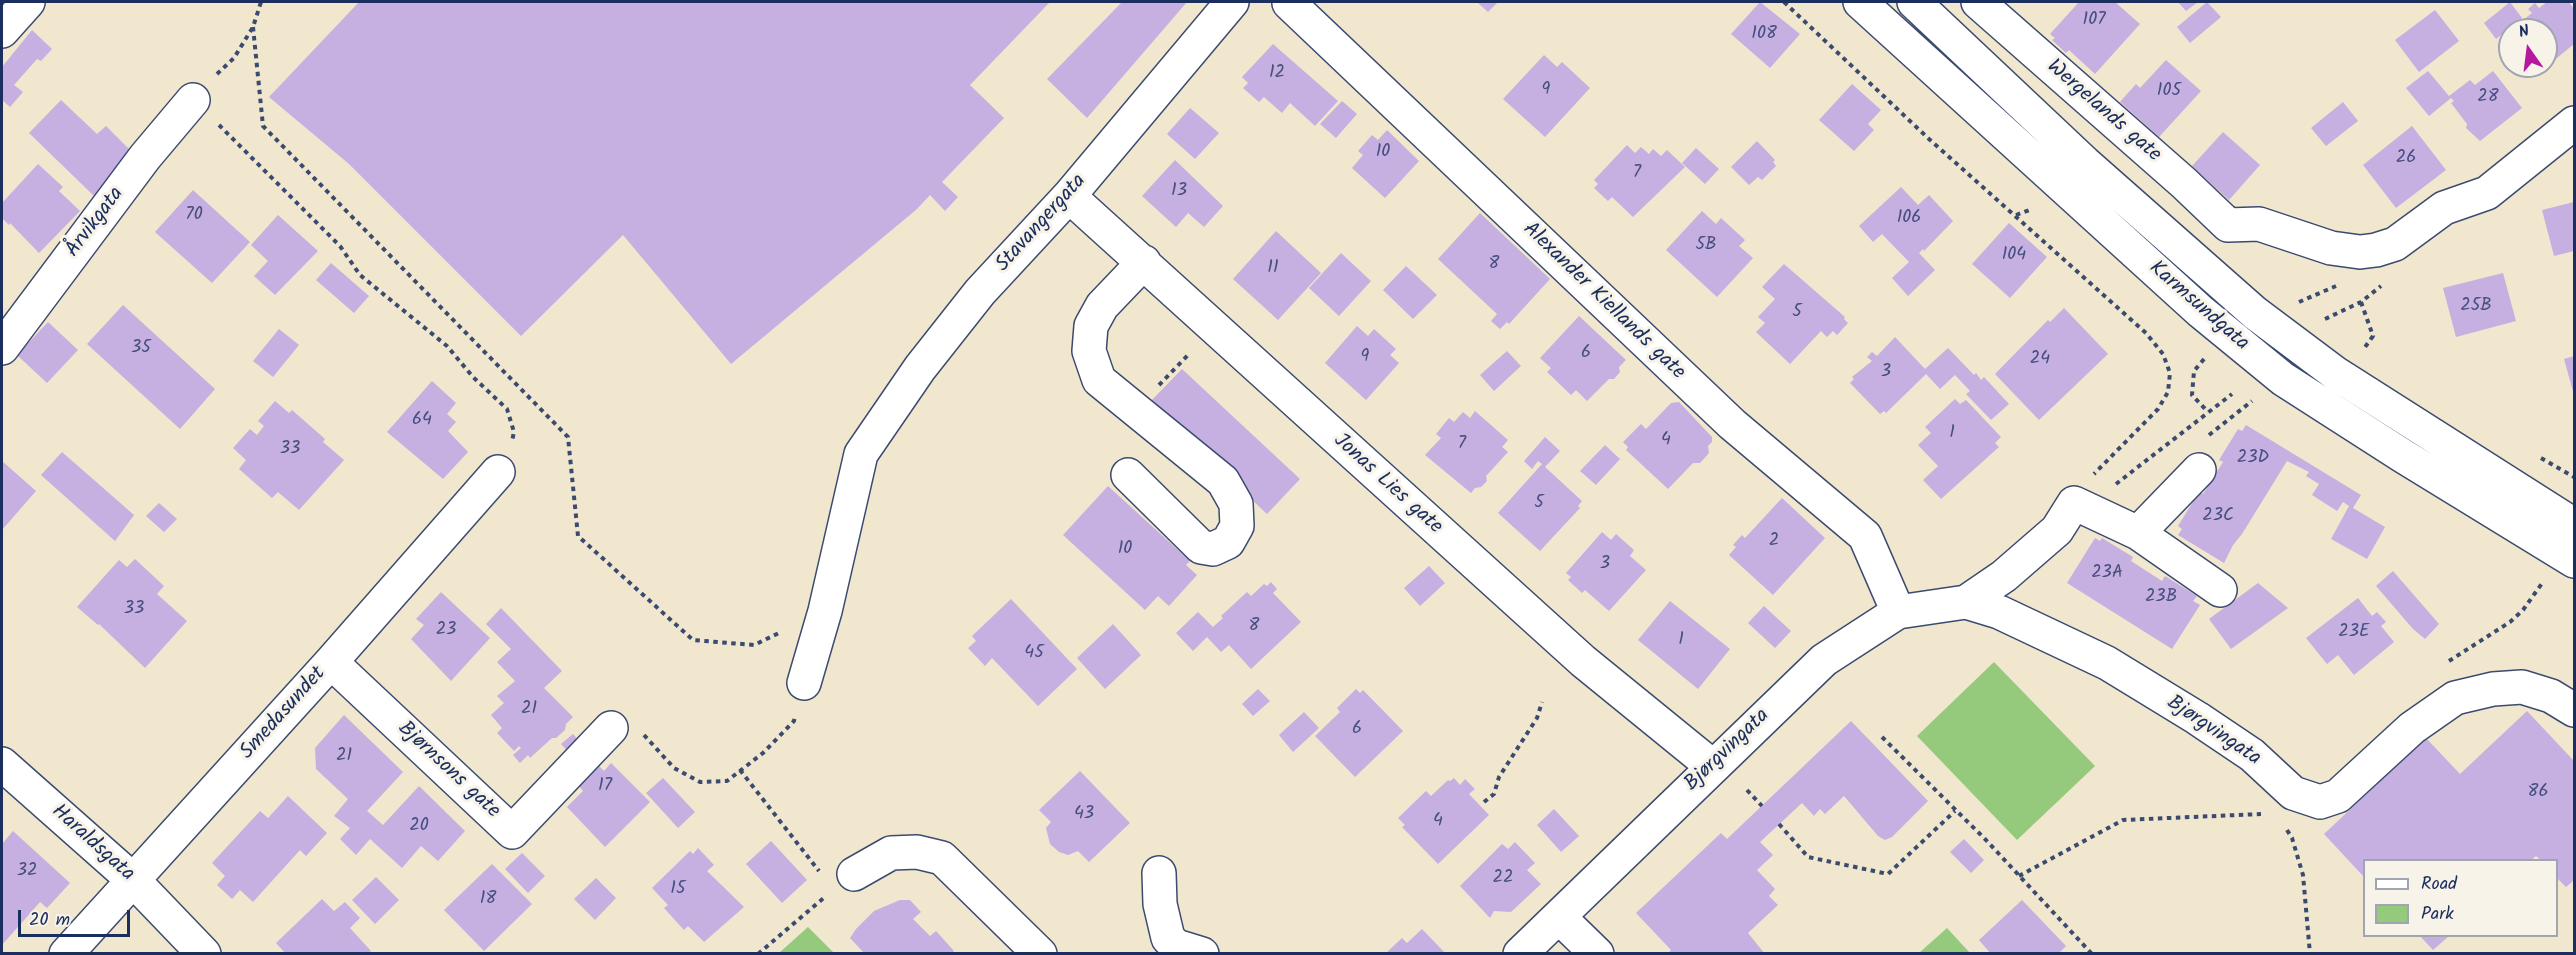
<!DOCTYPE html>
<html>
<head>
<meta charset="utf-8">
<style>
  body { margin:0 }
  #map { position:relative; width:2576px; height:955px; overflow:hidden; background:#f0e7ce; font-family:Kalam,sans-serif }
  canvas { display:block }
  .frame { position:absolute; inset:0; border:3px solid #1b2f5e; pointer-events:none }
  .legend { position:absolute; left:2363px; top:859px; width:195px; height:78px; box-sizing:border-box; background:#f7f3e8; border:2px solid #9fa5b1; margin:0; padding:8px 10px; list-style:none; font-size:18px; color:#1b2f5e }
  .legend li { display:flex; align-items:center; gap:12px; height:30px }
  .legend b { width:30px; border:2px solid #9fa5b1 }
  .north { position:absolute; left:2498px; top:18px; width:60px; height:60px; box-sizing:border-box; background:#f7f3e8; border:2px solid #9fa5b1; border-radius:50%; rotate:346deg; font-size:16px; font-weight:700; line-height:24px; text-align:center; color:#1b2f5e }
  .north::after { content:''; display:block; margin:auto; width:21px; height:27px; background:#b5179e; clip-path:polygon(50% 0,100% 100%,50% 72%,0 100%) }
  .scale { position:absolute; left:18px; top:910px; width:112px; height:27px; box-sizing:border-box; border:3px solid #1b2f5e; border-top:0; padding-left:8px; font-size:18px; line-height:21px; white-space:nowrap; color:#1b2f5e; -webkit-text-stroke:4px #f7f3e8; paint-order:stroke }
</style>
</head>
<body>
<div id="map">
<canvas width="2576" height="955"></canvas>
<div class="frame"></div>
<ul class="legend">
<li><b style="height:8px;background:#fff"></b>Road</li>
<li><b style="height:16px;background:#95ca7c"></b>Park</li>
</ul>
<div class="north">N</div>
<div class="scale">20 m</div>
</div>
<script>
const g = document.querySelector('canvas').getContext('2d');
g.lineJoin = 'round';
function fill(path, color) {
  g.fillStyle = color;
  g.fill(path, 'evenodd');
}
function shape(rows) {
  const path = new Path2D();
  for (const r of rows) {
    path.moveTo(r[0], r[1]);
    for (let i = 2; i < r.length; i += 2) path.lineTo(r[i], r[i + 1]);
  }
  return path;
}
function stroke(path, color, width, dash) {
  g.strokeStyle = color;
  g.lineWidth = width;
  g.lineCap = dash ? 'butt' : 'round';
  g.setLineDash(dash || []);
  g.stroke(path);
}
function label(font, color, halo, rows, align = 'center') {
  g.font = font + ' Kalam,sans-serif';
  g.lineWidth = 6;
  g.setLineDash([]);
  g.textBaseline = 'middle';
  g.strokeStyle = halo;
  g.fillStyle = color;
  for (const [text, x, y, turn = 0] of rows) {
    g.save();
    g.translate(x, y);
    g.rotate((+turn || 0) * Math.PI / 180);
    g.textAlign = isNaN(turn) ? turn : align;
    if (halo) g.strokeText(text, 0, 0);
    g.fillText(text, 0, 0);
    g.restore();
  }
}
fill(shape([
  [1994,662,2095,766,2017,840,1917,736],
  [808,927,834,953,779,953],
  [1947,928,1970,953,1919,953]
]), '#95ca7c');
fill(shape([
  [359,2,1050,2,970,85,1004,118,942,182,958,197,945,211,930,195,917,209,731,364,623,235,521,336,349,164,269,97],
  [1122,2,1187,2,1087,118,1047,79],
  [1477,2,1498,2,1488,12],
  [1760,2,1800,34,1770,68,1731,34],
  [2079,2,2115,2,2140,24,2095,74,2069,50,2066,53,2052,40,2055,38,2050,34],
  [2178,2,2198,2,2186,11],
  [2207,2,2221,17,2190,43,2177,27],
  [2510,2,2522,18,2496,39,2484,23],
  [2547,2,2569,2,2574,9,2574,44,2546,67,2546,30,2516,30,2514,27,2532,13,2528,9,2535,3,2539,8],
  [2435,10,2459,41,2419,72,2395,40],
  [32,30,52,49,41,61,37,59,14,85,23,92,10,107,2,100,2,67],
  [1273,44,1338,101,1315,126,1290,103,1282,113,1264,97,1259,102,1243,88,1248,83,1242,77],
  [1544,55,1557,67,1562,62,1590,88,1545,137,1503,99],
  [2166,60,2201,91,2159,137,2120,102,2136,84,2140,88],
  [2428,71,2449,96,2470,80,2475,85,2493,71,2522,108,2480,141,2466,128,2467,124,2451,103,2454,101,2451,98,2429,116,2406,88],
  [1852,84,1881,110,1868,124,1874,130,1854,151,1819,120],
  [61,100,97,134,106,126,135,155,94,196,29,133],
  [1342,101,1357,114,1336,138,1320,124],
  [2343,102,2358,121,2326,146,2311,128],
  [1190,108,1219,133,1195,159,1167,134],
  [2412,126,2446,170,2396,208,2363,165],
  [1387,130,1419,161,1385,198,1352,168,1363,155,1358,151,1372,135,1378,140],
  [2223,132,2260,165,2229,200,2192,166],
  [1757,141,1775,160,1773,162,1776,166,1762,180,1758,177,1749,185,1731,167],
  [1627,145,1635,153,1641,147,1649,154,1653,149,1661,156,1667,150,1685,167,1633,217,1612,197,1608,201,1594,188,1598,184,1594,180],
  [1696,148,1719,169,1705,184,1682,163],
  [1175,160,1223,206,1204,227,1188,213,1176,227,1142,196],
  [38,164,63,187,59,191,80,211,39,253,10,223,9,225,2,218,2,203],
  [1901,187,1918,205,1929,195,1953,221,1924,251,1923,249,1919,253,1935,270,1908,296,1892,278,1909,262,1882,234,1873,242,1859,226],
  [193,190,250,242,212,283,155,232],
  [2574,202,2574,251,2554,256,2542,210],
  [1702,211,1716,224,1721,218,1745,240,1739,246,1753,258,1717,297,1666,250],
  [1480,213,1550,279,1509,324,1507,322,1500,329,1491,321,1497,314,1438,259],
  [278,215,318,251,275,295,254,276,268,261,251,245],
  [2009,223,2047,257,2010,298,1972,264],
  [1276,231,1321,273,1278,320,1233,279],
  [1341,253,1371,281,1339,316,1309,288],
  [331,263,369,296,354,313,316,280],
  [1784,264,1845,317,1844,319,1848,323,1837,335,1833,331,1827,337,1821,331,1790,364,1756,332,1765,323,1758,317,1775,299,1762,287],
  [1406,266,1437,295,1413,319,1383,290],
  [2503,273,2516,321,2456,337,2443,288],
  [123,305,215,389,180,429,87,344],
  [2064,308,2108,354,2039,420,1995,374,2048,320,2050,322],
  [1579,316,1626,360,1619,367,1620,372,1614,379,1609,379,1587,401,1576,390,1571,395,1547,372,1551,368,1540,358],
  [48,322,78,350,47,383,17,355],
  [1357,326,1368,336,1374,329,1396,349,1390,355,1399,363,1366,400,1325,363],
  [279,329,299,345,273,377,253,361],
  [1895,337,1925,369,1948,348,1974,375,1976,373,1981,380,1984,377,2009,404,1991,420,1966,394,1970,391,1955,375,1940,389,1926,374,1886,413,1884,411,1880,414,1850,383,1854,379,1852,377,1872,361,1867,357,1872,352,1877,356],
  [1507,351,1521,366,1494,391,1480,375],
  [2574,356,2574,395,2564,359],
  [1182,369,1300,479,1267,514,1149,403],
  [432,381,456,403,447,414,456,422,448,431,468,452,443,479,387,432],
  [1955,399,1960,404,1966,400,2001,437,1995,443,1999,447,1941,499,1923,480,1938,466,1918,445,1931,433,1925,427],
  [275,401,289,413,292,410,325,439,323,442,344,460,299,510,278,492,272,498,239,469,246,460,233,448,250,429,257,435,264,426,258,421],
  [1679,402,1712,437,1712,442,1708,446,1709,453,1700,463,1693,463,1668,489,1626,450,1628,447,1623,442,1641,424,1646,429,1671,403],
  [1475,411,1508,440,1502,447,1508,452,1486,476,1487,481,1481,487,1475,488,1471,493,1425,455,1441,438,1436,434,1449,418,1454,422,1463,412,1470,418],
  [2246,425,2361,495,2353,508,2385,527,2367,559,2331,539,2349,506,2343,502,2337,511,2312,495,2319,484,2306,476,2309,472,2287,461,2242,534,2233,545,2224,563,2178,535,2182,529,2178,526,2199,492,2203,494,2223,462,2219,460,2238,429,2242,431],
  [1545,437,1560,451,1545,467,1582,501,1578,506,1580,508,1540,551,1498,513,1542,464,1538,461,1532,469,1524,461],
  [1605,445,1620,459,1596,485,1580,471],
  [62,452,134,515,115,541,41,475],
  [2,461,36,491,2,530],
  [1108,486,1190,561,1186,565,1197,575,1169,606,1158,596,1145,610,1063,535],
  [1782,498,1825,538,1773,595,1729,555,1736,547,1733,545,1742,535,1745,538],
  [159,503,177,519,164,532,146,516],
  [1602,532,1611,540,1616,534,1634,550,1630,556,1646,570,1609,611,1585,590,1582,593,1568,580,1571,577,1566,573],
  [2095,538,2100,541,2102,538,2133,557,2131,561,2162,581,2165,576,2197,596,2193,601,2200,605,2172,649,2067,583],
  [135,559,164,586,157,594,187,621,145,668,99,624,98,625,77,607,119,560,127,567],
  [1429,566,1445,583,1420,606,1404,588],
  [2393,571,2439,624,2425,639,2413,629,2376,586],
  [1271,582,1277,589,1273,593,1301,622,1251,669,1229,645,1221,652,1207,637,1193,651,1176,633,1198,612,1213,627,1223,618,1221,616,1247,592,1251,596,1264,584,1267,586],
  [2258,583,2288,608,2231,649,2209,619],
  [441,592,490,638,451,681,411,639,424,625,416,619],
  [2358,598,2372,616,2377,612,2386,622,2381,626,2394,642,2354,675,2338,655,2327,664,2306,638],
  [1011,599,1077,669,1038,706,992,658,985,666,968,648,976,641,972,636],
  [1670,601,1730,649,1698,689,1638,640],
  [1764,606,1791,631,1775,648,1748,623],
  [501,608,562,671,544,688,573,717,566,724,565,730,556,738,552,738,530,758,528,755,520,763,513,755,521,748,519,746,514,751,497,733,502,728,491,715,504,703,497,696,515,681,497,662,511,649,486,624],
  [1113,624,1141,655,1105,689,1077,658],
  [1258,689,1270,701,1253,716,1242,704],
  [1356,689,1360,693,1363,690,1403,731,1355,777,1315,736,1340,712,1337,708],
  [2527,711,2574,761,2574,883,2573,881,2566,887,2556,877,2556,860,2541,860,2536,856,2531,860,2364,860,2364,877,2324,834,2426,738,2460,774],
  [1304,712,1319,728,1293,752,1279,735],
  [344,715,403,772,367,811,383,825,419,786,465,831,438,861,421,846,402,868,370,839,356,855,340,839,350,828,334,816,348,799,316,769,315,748],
  [1851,721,1928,801,1892,837,1885,840,1878,836,1844,796,1825,814,1820,809,1814,816,1802,803,1760,842,1773,855,1757,870,1775,889,1769,896,1778,905,1748,933,1765,954,1668,954,1671,950,1636,913,1721,833,1727,839],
  [573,734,583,746,572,756,561,744],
  [611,763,650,802,605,847,567,807,583,791,579,786,599,766,604,771],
  [1080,771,1130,823,1089,862,1078,851,1068,855,1059,852,1050,844,1046,828,1051,822,1039,810],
  [663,778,695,812,678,828,646,793],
  [1454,778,1460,785,1465,779,1475,789,1469,794,1489,815,1438,864,1402,827,1405,825,1398,818,1426,791,1431,796,1448,780,1450,781],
  [288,796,327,833,306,856,300,850,253,902,240,890,232,899,217,885,225,876,212,863,260,811,268,818],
  [1554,809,1579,836,1561,852,1537,825],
  [13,831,70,883,47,908,40,902,2,945,2,844],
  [1964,839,1984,860,1971,873,1950,852],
  [771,841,807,880,782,903,746,864],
  [1515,842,1535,863,1527,870,1541,884,1511,912,1494,911,1490,918,1460,886,1502,844,1508,849],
  [698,848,714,865,707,871,744,907,704,942,688,926,684,930,664,908,668,905,652,888,690,851,693,854],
  [522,853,545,876,528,893,505,869],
  [492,864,532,904,484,951,444,910],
  [376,877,399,900,375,924,352,900],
  [596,878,616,898,595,920,574,899],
  [322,899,334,911,345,902,360,918,350,928,371,951,368,954,286,954,276,943],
  [900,900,910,900,921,912,913,919,930,936,936,931,954,951,951,954,865,954,850,938,856,929,874,911],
  [2022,900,2066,946,2058,954,1991,954,1979,940],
  [1422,929,1446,954,1385,954,1402,938,1407,943],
  [2420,936,2449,936,2433,950]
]), '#c6afe1');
const minor = shape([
  [1978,2,2184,183,2228,225,2259,224,2331,248,2360,252,2376,250,2395,244,2444,208,2487,193,2574,123],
  [1289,3,1732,424,1865,536,1898,612],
  [2,31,28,2],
  [1069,196,1583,661,1712,766],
  [2,348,145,157,193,100],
  [1128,475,1201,547,1213,549,1228,542,1237,526,1236,504,1223,481,1099,380,1089,351,1091,326,1102,306,1144,262],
  [2138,533,2199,470],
  [1966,602,1999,612,2107,663,2197,718,2252,755,2293,793,2320,802,2338,796,2412,728,2455,698,2493,689,2522,687,2551,696,2574,710],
  [331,662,512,832,611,728],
  [804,683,825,611,861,454,920,368,980,292,1069,196,1232,2],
  [2,764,133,880,204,954],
  [1159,873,1160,904,1168,938,1176,946,1202,954],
  [854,874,891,853,917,852,942,858,1040,954],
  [1559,917,1597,954],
  [66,954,331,662,498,472],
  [1520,954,1824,660,1898,612,1966,602,2004,576,2057,530,2074,503,2138,533,2220,590]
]);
const major = shape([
  [1860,2,2200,311,2283,379,2403,456,2574,561],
  [1914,2,2085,163,2255,313,2335,373,2574,525]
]);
stroke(minor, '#3b4b6f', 36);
stroke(major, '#3b4b6f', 36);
stroke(shape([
  [1784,2,1929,139,2146,333,2163,354,2170,373,2168,392,2158,409,2094,474],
  [253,27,263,126,568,437,578,536,693,640,754,645,781,632],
  [217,74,234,58,253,27,261,2],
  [219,125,340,246,360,275,447,346,473,377,507,409,514,432,512,441],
  [2016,215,2032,209],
  [2299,302,2336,286],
  [2361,302,2373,336,2363,350],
  [2325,319,2361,302,2381,286],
  [2204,359,2194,371,2192,395,2208,412],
  [1159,385,1189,354],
  [2209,435,2252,401],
  [2541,458,2574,477],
  [2116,484,2232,394],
  [2449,661,2510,622,2523,610,2543,582],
  [644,735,674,768,700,782,727,781,763,753,794,721,795,715],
  [1882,737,1986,840,2092,954],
  [740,770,819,871],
  [1747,790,1762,806],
  [1484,802,1494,794,1499,777,1537,718,1542,702],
  [1779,824,1808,857,1888,874,1955,811],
  [2287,830,2292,838,2303,875,2310,954],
  [2019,876,2123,820,2261,814],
  [758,954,826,896]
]), '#3b4b6f', 4, [4.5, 4.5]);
stroke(minor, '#fff', 33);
stroke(major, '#fff', 33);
label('18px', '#464f7f', null, [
  ["107",2094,21],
  ["108",1764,35],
  ["12",1277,74],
  ["9",1546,91],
  ["105",2169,92],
  ["28",2488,98],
  ["10",1383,153],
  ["26",2406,159],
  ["7",1637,174],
  ["13",1179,192],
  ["70",194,216],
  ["106",1909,219],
  ["5B",1706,246],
  ["104",2014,256],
  ["8",1494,265],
  ["11",1273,269],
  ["25B",2476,307],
  ["5",1797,313],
  ["35",141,349],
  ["6",1586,354],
  ["9",1365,358],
  ["24",2040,360],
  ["3",1886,373],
  ["64",422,421],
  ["1",1952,434],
  ["4",1666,441],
  ["7",1462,445],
  ["33",290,450],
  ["23D",2253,459],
  ["5",1539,504],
  ["23C",2218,517],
  ["2",1774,542],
  ["10",1125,550],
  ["3",1605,565],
  ["23A",2107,574],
  ["23B",2161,598],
  ["33",134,610],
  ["8",1254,627],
  ["23",446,631],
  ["23E",2354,633],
  ["1",1681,641],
  ["45",1034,654],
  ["21",529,710],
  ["6",1357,730],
  ["21",344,757],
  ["17",605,787],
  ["86",2538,793],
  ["43",1084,815],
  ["4",1438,822],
  ["20",419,827],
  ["32",27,872],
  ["22",1503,879],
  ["15",678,890],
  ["18",488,900]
]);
label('21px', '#1b2f5e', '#f7f3e8', [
  ["Wergelands gate",2103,112,41],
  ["Årvikgata",96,223,-53],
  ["Stavangergata",1042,224,-48],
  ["Alexander Kiellands gate",1603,302,44],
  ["Karmsundgata",2198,307,41],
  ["Jonas Lies gate",1387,485,42],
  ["Smedasundet",284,714,-48],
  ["Bjørgvingata",2213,732,34],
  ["Bjørgvingata",1728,751,-44],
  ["Bjørnsons gate",448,771,43],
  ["Haraldsgata",92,844,42]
]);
</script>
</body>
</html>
